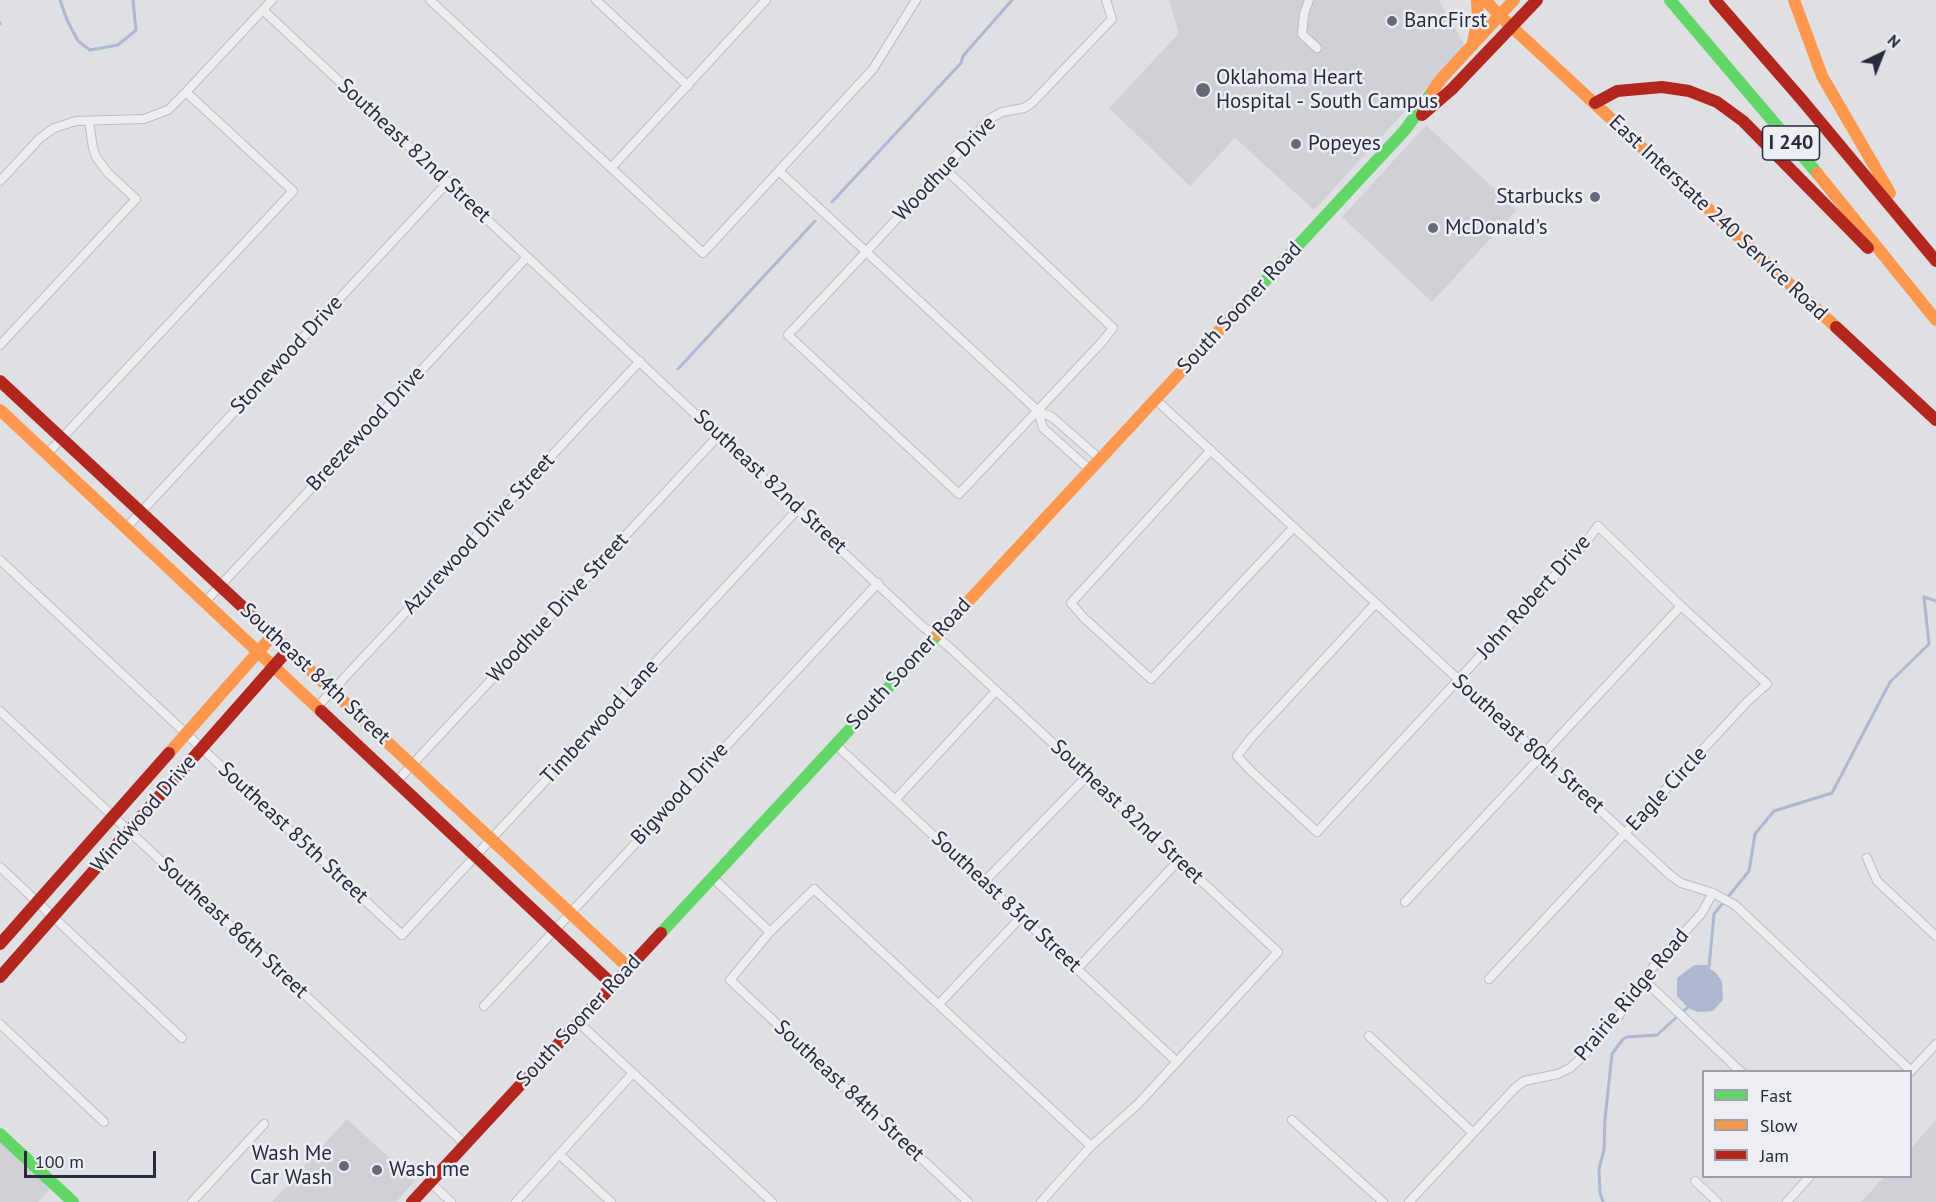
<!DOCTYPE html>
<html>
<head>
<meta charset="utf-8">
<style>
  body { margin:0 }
  #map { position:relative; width:1936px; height:1202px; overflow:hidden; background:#dfe0e4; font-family:"PT Sans",sans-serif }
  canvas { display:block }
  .legend { position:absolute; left:1702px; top:1070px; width:210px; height:108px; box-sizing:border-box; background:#eceef4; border:2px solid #9da0aa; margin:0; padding:8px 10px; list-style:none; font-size:18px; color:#272b3b }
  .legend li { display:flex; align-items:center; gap:12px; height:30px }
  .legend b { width:30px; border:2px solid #9da0aa }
  .north { position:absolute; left:1852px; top:24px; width:60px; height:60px; -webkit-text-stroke:4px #eceef4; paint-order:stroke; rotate:43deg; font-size:16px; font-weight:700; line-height:24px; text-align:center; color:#272b3b }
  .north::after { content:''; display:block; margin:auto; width:21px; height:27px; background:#272b3b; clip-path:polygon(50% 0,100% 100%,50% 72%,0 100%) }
  .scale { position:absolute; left:24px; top:1151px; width:132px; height:27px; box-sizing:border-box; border:3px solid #272b3b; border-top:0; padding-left:8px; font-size:18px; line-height:21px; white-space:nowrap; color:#272b3b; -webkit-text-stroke:4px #eceef4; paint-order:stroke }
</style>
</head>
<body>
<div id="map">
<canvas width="1936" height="1202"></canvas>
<ul class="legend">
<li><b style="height:8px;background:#63d668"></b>Fast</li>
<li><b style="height:8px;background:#ff974d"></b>Slow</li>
<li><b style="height:8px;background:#b3261e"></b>Jam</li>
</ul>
<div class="north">N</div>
<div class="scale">100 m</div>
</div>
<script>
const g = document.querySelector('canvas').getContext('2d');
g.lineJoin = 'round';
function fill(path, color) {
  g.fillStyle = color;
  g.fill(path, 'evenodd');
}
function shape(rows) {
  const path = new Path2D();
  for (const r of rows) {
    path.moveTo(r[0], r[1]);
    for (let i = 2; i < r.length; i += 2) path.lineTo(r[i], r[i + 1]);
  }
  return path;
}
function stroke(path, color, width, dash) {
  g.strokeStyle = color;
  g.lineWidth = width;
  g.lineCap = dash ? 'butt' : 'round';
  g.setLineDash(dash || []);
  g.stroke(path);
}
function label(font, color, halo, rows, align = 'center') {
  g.font = font + ' "PT Sans",sans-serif';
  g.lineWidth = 5;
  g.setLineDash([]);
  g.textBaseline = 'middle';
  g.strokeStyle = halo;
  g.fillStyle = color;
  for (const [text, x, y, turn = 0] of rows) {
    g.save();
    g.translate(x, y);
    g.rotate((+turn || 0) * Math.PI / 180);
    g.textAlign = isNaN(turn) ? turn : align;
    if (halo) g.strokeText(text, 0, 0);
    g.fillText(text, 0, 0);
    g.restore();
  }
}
fill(shape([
  [1169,0,1439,0,1465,46,1314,210,1235,138,1190,186,1109,108,1179,33],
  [1426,125,1517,210,1432,302,1342,217],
  [347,1119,415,1181,396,1202,272,1202],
  [1936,1120,1936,1202,1861,1202,1884,1177,1910,1176,1911,1148],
  [0,1141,51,1188,38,1202,0,1202]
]), '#cfd1d7');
fill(shape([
  [1694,965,1710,965,1710,969,1715,972,1722,981,1723,1000,1713,1011,1698,1012,1688,1008,1677,996,1677,978]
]), '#afb8ce');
stroke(shape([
  [60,0,67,20,78,41,90,50,118,45,136,30,133,0],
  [0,23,0,24],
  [832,202,961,63,963,56,1012,0],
  [678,369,815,221],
  [1709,967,1714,914,1749,871,1755,834,1774,811,1832,793,1890,682,1929,644,1924,597,1936,601],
  [1603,1202,1600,1193,1599,1169,1604,1150,1605,1119,1612,1054,1623,1039,1627,1037,1657,1035,1690,1005]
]), '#afb8ce', 3);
const street = shape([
  [430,0,703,253,873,69,916,0],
  [596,0,688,86],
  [1309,0,1304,14,1302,34,1317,48],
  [263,10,922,626,948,646,1278,952,1138,1104,1091,1146,1041,1202],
  [611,168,766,0],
  [944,168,1113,328,1102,342,959,494,788,335,866,252,944,168,991,118,1002,112,1024,108,1032,103,1112,19,1106,0],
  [779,171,1038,411,1052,417,1100,459],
  [0,181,40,138,54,128,76,121,144,119,168,110,186,92,272,0],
  [0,345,136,199,108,173,96,157,93,148,89,121],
  [1155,399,1670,875,1681,883,1713,893,1735,905,1911,1071],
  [1038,411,1043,428,1090,470],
  [1211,450,1071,603,1084,618,1151,679,1294,527],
  [47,454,293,191,186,92],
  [126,528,448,182],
  [0,560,402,935,798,509],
  [205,602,527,257],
  [1375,604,1251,738,1237,756,1250,770,1317,832,1585,543,1598,526,1681,606,1767,684,1748,701,1489,979],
  [318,706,640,361],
  [0,711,465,1144],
  [835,744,1176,1061],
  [397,781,719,435],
  [895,800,996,691],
  [1867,858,1877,881,1936,936],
  [0,867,182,1038],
  [712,877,770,932],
  [984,882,1087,776],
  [1405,902,1681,606],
  [1078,968,1179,860],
  [1643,979,1741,1072],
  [939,1004,1021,917],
  [484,1006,878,583],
  [578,1022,772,1202],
  [0,1024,104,1122],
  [1369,1036,1473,1133],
  [1910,1072,1936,1044],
  [1292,1120,1383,1202],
  [560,1155,611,1202],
  [1695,1181,1717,1202],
  [430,1182,451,1202],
  [192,1202,264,1124],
  [516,1202,633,1073],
  [968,1202,730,980,770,932,814,889,1091,1146],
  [1409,1202,1515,1088,1524,1081,1558,1074,1570,1068,1580,1059,1618,1017,1656,963,1701,914,1713,893],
  [1787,1202,1810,1176]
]);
stroke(street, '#bcbdc1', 10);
stroke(street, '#eeeef0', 8);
stroke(shape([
  [1670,0,1817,173],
  [1252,295,1405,130,1432,92],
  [661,933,938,634],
  [0,1134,73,1202]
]), '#63d668', 12);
stroke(shape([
  [1485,0,1500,16],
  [1794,0,1822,76,1890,193],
  [1500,16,1836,327],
  [1472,46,1478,20,1477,0],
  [1432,92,1441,79,1514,0],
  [1817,173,1936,320],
  [0,410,321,711],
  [261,624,629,968],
  [938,634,1252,295],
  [169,753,273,635]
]), '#ff974d', 12);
stroke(shape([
  [1715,0,1802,100,1936,261],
  [1595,103,1617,91,1662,87,1689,91,1717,102,1743,121,1868,248],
  [1422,115,1452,89,1537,0],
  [1836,327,1936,420],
  [0,381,261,624],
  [321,711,613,985],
  [0,944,169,753],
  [0,977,288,650],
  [412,1202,661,933]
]), '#b3261e', 12);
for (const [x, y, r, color] of [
  [1392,21,6,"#676a76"],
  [1203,90,8,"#676a76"],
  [1296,144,6,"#676a76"],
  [1595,197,6,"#676a76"],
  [1433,228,6,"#676a76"],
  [344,1166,6,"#676a76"],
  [377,1170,6,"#676a76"]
]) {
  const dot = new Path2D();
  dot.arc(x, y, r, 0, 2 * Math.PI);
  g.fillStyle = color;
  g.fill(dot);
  stroke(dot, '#eceef4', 2);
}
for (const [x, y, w] of [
  [1791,143,57]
]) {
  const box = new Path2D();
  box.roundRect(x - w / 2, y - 17, w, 34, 4.5);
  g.fillStyle = '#eceef4';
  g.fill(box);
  stroke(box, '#272b3b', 1.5);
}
label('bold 20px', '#272b3b', null, [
  ["I 240",1791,143]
]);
label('21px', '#272b3b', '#eceef4', [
  ["BancFirst",1404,21],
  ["Oklahoma Heart",1216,78],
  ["Hospital - South Campus",1216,102],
  ["Popeyes",1308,144],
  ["Starbucks",1583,197,"right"],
  ["McDonald's",1445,228],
  ["Wash Me",332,1154,"right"],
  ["Car Wash",332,1178,"right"],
  ["Wash me",389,1170]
], 'left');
label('21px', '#272b3b', '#eceef4', [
  ["Southeast 82nd Street",414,151,43],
  ["Woodhue Drive",945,169,-46],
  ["East Interstate 240 Service Road",1718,218,43],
  ["South Sooner Road",1240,308,-47],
  ["Stonewood Drive",287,355,-47],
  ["Breezewood Drive",366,429,-47],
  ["Southeast 82nd Street",770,482,43],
  ["Azurewood Drive Street",479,534,-47],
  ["John Robert Drive",1534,597,-48],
  ["Woodhue Drive Street",558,608,-47],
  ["South Sooner Road",909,664,-47],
  ["Southeast 84th Street",315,674,43],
  ["Timberwood Lane",600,722,-47],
  ["Southeast 80th Street",1528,744,42],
  ["Eagle Circle",1667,789,-47],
  ["Bigwood Drive",680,794,-47],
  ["Southeast 82nd Street",1127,812,43],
  ["Windwood Drive",144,814,-49],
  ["Southeast 85th Street",293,833,43],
  ["Southeast 83rd Street",1006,902,43],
  ["Southeast 86th Street",233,928,43],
  ["Prairie Ridge Road",1632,995,-50],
  ["South Sooner Road",579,1021,-47],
  ["Southeast 84th Street",849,1091,43]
]);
</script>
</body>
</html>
